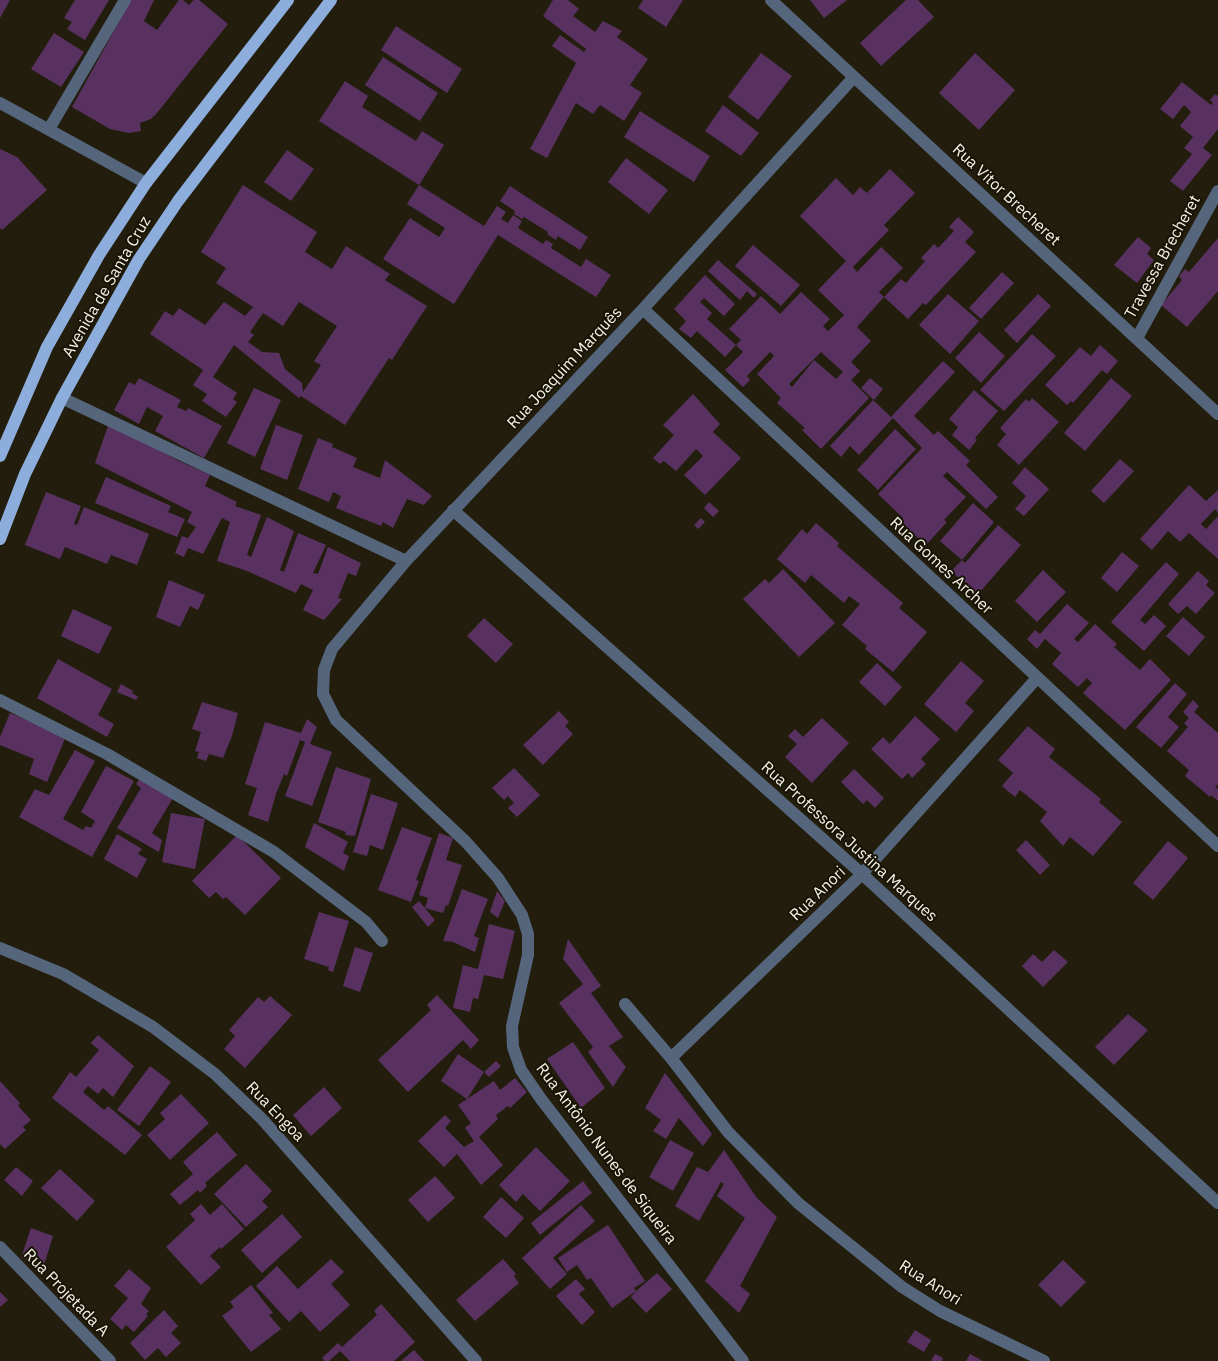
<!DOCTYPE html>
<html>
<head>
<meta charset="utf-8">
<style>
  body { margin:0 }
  canvas { display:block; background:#221d0c }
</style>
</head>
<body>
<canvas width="1218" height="1361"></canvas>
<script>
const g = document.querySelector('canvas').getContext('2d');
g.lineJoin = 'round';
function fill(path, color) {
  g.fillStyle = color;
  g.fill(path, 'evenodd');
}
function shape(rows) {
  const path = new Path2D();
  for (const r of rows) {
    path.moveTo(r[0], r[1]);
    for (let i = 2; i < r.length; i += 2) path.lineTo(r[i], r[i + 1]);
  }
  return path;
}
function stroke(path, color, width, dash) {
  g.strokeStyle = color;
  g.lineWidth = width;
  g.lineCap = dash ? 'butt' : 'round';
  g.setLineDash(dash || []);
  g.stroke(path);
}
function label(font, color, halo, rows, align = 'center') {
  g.font = font + ' "IBM Plex Sans",sans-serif';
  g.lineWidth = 4;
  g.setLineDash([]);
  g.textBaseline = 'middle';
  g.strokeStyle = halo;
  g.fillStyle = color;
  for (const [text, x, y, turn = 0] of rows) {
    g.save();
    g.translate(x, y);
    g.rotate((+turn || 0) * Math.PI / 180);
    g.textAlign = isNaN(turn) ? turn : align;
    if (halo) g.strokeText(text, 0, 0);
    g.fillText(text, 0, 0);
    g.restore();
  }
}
fill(shape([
  [0,0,10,0,0,18],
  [75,0,109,0,85,40,67,29,72,22,64,18],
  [131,0,154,0,144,21,157,30,179,0,183,0,189,5,194,0,199,0,228,24,157,113,151,119,140,123,141,131,129,133,110,129,72,107],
  [553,0,568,0,579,9,573,16,595,32,603,21,622,31,617,37,648,59,630,85,642,93,624,121,600,105,593,114,576,103,547,158,530,149,576,63,552,46,560,35,584,52,586,49,543,16],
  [643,0,683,0,666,27,638,8],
  [810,0,847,0,824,18],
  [906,0,918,0,934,17,881,66,860,43],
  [396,26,462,69,447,93,381,50],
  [54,33,84,52,61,87,31,69],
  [761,53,792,76,758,120,728,97],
  [975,53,1015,90,979,130,939,93],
  [383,57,438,93,420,121,365,85],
  [345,81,368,96,362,107,416,141,422,131,444,145,419,185,484,226,497,206,506,212,501,219,508,223,513,215,522,221,518,228,543,244,546,240,553,244,551,248,581,267,586,259,611,275,596,297,498,235,454,304,383,259,410,218,439,237,445,228,407,204,419,185,319,121],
  [1182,82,1211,105,1213,103,1210,100,1215,94,1218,96,1218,129,1203,148,1212,155,1183,191,1170,181,1192,154,1184,148,1193,137,1180,126,1191,112,1184,105,1173,119,1160,109],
  [723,105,759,133,741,156,705,131],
  [640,111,710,156,694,182,624,137],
  [0,149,17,157,47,190,2,230,0,228],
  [287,150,314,169,291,201,264,182],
  [626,158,668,190,649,214,608,182],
  [890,169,915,193,884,225,889,230,853,267,857,272,881,247,903,268,879,292,884,297,901,279,906,283,925,261,921,258,934,244,938,248,954,231,949,227,958,217,974,232,965,242,976,252,926,305,923,303,908,319,884,297,857,327,871,341,851,362,860,371,851,380,869,398,821,449,802,430,805,428,777,403,781,398,757,374,774,356,770,352,747,376,750,380,743,387,725,370,743,352,736,345,741,340,729,329,761,296,780,314,801,292,830,319,823,326,828,331,844,315,818,290,846,261,800,216,836,178,853,195,860,187,867,193],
  [821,352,843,372,836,379,814,360,792,387,789,384],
  [243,185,317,232,305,252,332,269,346,246,390,274,385,280,427,306,392,360,389,358,345,425,301,396,299,398,234,345,213,377,237,393,233,399,237,402,226,417,202,401,207,394,193,385,203,370,150,334,165,311,173,316,179,308,205,325,224,302,245,316,253,307,216,283,226,268,201,252],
  [299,302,337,326,314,361,321,365,303,392,302,383,285,369,279,353,262,352,248,342,254,335,250,332,263,313,283,326],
  [510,186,588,237,580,250,558,236,556,240,547,234,548,232,524,217,522,219,514,214,515,211,500,201],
  [1138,237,1151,248,1147,254,1154,260,1137,283,1114,265],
  [1218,238,1218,291,1187,327,1161,305,1182,280,1179,276,1185,269,1189,272],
  [753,245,800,285,781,306,735,266],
  [718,260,757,294,754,298,747,291,740,300,708,271],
  [1002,272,1014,283,981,319,969,308],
  [705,275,735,304,724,316,704,298,700,302,712,313,707,319,736,345,725,357,697,331,691,338,679,329,686,321,674,309],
  [948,294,979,321,950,354,919,325],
  [1038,294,1051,306,1017,343,1004,330],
  [979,332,1005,356,981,383,955,358],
  [1032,334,1056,356,1004,411,980,390],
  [1100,345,1118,361,1107,374,1102,370,1073,403,1071,401,1067,405,1045,385,1080,347,1091,356],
  [943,361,955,372,914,416,934,435,938,431,970,461,966,465,998,497,986,509,947,472,943,476,966,497,944,520,947,522,926,545,900,522,903,518,878,494,922,448,893,418,859,455,850,446,841,457,830,446,873,400,891,417],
  [139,378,181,400,177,407,186,411,188,408,222,426,204,458,155,431,163,416,147,407,139,424,114,410,129,382,135,385],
  [870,378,883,389,874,400,861,388],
  [1111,378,1132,396,1085,451,1064,433],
  [254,388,281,400,255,457,227,443],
  [974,390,998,411,975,438,977,440,969,450,952,435,958,427,949,419],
  [693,394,720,424,713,432,741,458,705,495,684,475,703,456,696,449,676,471,664,461,660,464,653,458,674,435,663,425],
  [1032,398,1059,422,1019,465,997,445,1006,434,1000,428,1026,399,1029,402],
  [109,423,179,461,210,475,205,486,237,502,235,506,261,515,247,555,251,557,267,517,294,531,280,570,284,572,298,533,326,545,313,573,318,574,328,547,361,563,356,576,348,573,338,598,342,599,324,620,303,610,313,590,301,584,296,593,247,571,217,561,230,522,222,518,203,554,188,548,184,557,175,553,182,536,188,538,196,527,187,522,192,512,95,463],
  [276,425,303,435,287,480,260,469],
  [895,429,916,449,878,490,857,470],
  [318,438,333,444,332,447,357,458,353,467,380,478,385,460,432,496,424,505,407,499,393,528,383,522,381,526,336,508,341,496,333,492,329,502,298,489],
  [1120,459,1134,471,1104,503,1091,491],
  [1025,467,1049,489,1024,516,1015,509,1026,496,1012,483],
  [106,477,171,506,168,512,185,519,177,537,95,503],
  [1189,485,1206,501,1218,490,1218,513,1215,509,1201,524,1206,529,1218,516,1218,559,1189,533,1180,542,1168,531,1152,550,1140,539],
  [46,492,81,506,74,524,77,525,84,507,149,534,137,565,111,555,107,564,65,547,60,559,25,545],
  [709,502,719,511,713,517,704,508],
  [973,503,994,522,962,560,940,541],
  [701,518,705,522,698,529,694,525],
  [816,523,839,543,837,546,903,603,899,608,927,632,893,672,865,649,867,646,842,625,860,604,849,596,844,603,811,575,805,583,777,559,802,529,807,534],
  [998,525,1021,545,978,594,951,571,962,560,965,563],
  [1122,552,1139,566,1117,592,1101,578],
  [1166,562,1179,574,1140,620,1145,624,1154,615,1166,626,1144,651,1111,622],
  [783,569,835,623,799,657,743,599,765,579,769,583],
  [1043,570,1066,592,1037,622,1015,601],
  [1198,571,1209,581,1206,585,1215,593,1196,614,1187,606,1178,614,1168,604],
  [169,580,205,595,198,610,190,606,180,627,156,617],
  [1067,604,1089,623,1074,639,1078,642,1095,624,1117,644,1114,647,1140,670,1150,659,1171,680,1125,730,1083,693,1092,683,1087,678,1078,687,1052,664,1061,653,1045,639,1037,649,1027,639,1035,630,1040,634],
  [73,609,112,627,99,654,61,636],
  [1183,617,1205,637,1189,656,1166,636],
  [484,618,513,644,496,663,467,636],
  [58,659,112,689,98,715,114,724,107,737,37,698],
  [961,661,984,681,965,703,974,711,956,732,924,704],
  [877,663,902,687,885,706,859,682],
  [1175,683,1187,694,1168,717,1179,727,1161,748,1136,727],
  [121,684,133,691,132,693,138,697,136,700,117,692],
  [1193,700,1199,706,1194,712,1218,733,1218,784,1215,787,1218,789,1218,801,1211,795,1210,797,1185,776,1189,770,1167,751,1188,727,1184,723,1189,718,1183,712],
  [202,702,238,713,232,736,223,758,209,754,206,761,197,758,199,752,195,751,201,732,192,729],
  [559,711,569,722,565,726,573,734,543,765,523,745],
  [10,713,66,736,47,782,29,774,34,759,0,745,0,737],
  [915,716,940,739,921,759,926,764,912,778,908,773,902,779,871,749,883,737,890,744],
  [822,718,849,743,812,783,785,757,797,744,788,736,795,729,803,737],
  [307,719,317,727,310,744,332,752,312,806,285,796,305,742,300,740,287,776,284,774,276,794,268,822,248,815,257,788,245,784,265,722,301,733],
  [1028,726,1055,749,1049,757,1101,799,1099,802,1122,822,1093,856,1070,837,1063,846,1040,821,1047,812,1020,790,1015,797,1002,786,1013,773,998,760],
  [75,750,95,761,63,819,83,830,86,826,91,828,95,821,81,812,106,766,134,781,92,857,19,817,35,789,49,795],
  [336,767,371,779,355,836,345,835,346,832,318,822],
  [514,768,540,795,517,817,508,808,514,803,508,796,504,800,492,788],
  [854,769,884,798,875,808,867,800,863,804,841,782],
  [141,777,173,798,152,833,162,840,159,852,117,828,141,788,136,784],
  [371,794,398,803,383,850,370,845,367,856,353,852],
  [171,813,205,819,195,869,162,862],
  [314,823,348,842,343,853,349,856,344,871,305,847],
  [402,827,432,838,416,880,419,881,411,902,378,890],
  [439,833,453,838,446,860,462,865,448,906,446,905,443,913,425,908,428,898,419,895],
  [117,834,142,849,138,854,147,859,137,878,104,859],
  [237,835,281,878,245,915,226,897,223,899,216,892,209,898,192,881],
  [1026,840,1050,865,1040,875,1016,850],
  [1168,841,1188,858,1153,900,1133,883],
  [462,889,488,899,474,936,479,938,475,952,453,942,443,941],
  [497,891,505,901,498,918,490,912],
  [419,901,435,920,428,927,412,907],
  [319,912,349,921,333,972,328,970,329,967,304,959],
  [489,924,515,931,503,979,484,975,478,999,473,998,470,1012,453,1008,463,965,478,969],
  [568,939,601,986,591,993,623,1037,609,1046,626,1067,613,1087,588,1052,593,1047,559,1003,583,984,563,959],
  [355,947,373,953,360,992,343,986],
  [1054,950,1068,962,1043,987,1022,966,1033,954,1042,962],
  [437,995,479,1040,471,1049,463,1040,408,1092,378,1060,431,1010,427,1005],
  [270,996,292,1015,245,1068,224,1049,235,1036,229,1030,258,997,264,1002],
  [1128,1014,1148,1030,1114,1065,1095,1047],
  [98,1035,134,1066,113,1097,103,1088,98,1094,88,1086,83,1092,104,1110,108,1106,142,1135,125,1155,52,1098,70,1072,76,1077,99,1050,91,1043],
  [573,1042,605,1088,581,1108,547,1059],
  [458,1054,484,1072,467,1099,441,1081],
  [496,1061,501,1066,489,1077,484,1072],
  [150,1066,171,1082,139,1126,117,1110],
  [665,1073,712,1134,703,1146,679,1118,666,1139,653,1131,661,1120,645,1108],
  [515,1078,527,1092,510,1108,508,1106,496,1115,498,1119,479,1137,503,1165,481,1185,457,1154,444,1167,418,1141,445,1115,451,1121,445,1128,464,1147,474,1141,465,1128,471,1123,458,1105,494,1081,500,1090],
  [0,1081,20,1103,18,1106,31,1120,23,1127,26,1130,5,1149,0,1144],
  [324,1087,342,1108,311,1136,293,1115],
  [181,1094,209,1123,170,1160,147,1135,165,1119,160,1113],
  [217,1132,237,1155,205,1183,207,1186,200,1193,198,1190,180,1205,170,1194,193,1174,183,1162],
  [670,1140,694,1153,673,1191,649,1177],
  [536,1147,570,1181,540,1211,523,1194,516,1202,499,1185],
  [724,1150,757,1198,777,1217,740,1286,750,1294,739,1313,705,1281,745,1218,717,1196,724,1184,721,1182,699,1221,675,1206,697,1167,708,1172],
  [246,1164,272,1191,262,1201,268,1207,246,1227,214,1194],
  [16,1167,33,1181,22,1196,4,1180],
  [60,1169,95,1201,77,1221,41,1188],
  [435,1176,455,1198,428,1222,408,1200],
  [583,1181,592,1193,540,1235,531,1223],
  [501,1197,524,1218,506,1238,483,1217],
  [201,1204,210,1215,222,1204,244,1229,221,1249,220,1247,210,1256,221,1267,201,1285,166,1247,195,1220,190,1214],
  [581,1205,595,1221,553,1258,567,1274,550,1289,522,1258],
  [282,1214,302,1237,262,1273,241,1250],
  [608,1225,645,1281,634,1288,636,1291,657,1273,672,1289,646,1313,631,1297,636,1291,612,1308,591,1278,587,1280,577,1265,567,1272,558,1258],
  [31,1228,53,1236,44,1265,21,1258],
  [331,1259,344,1272,331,1284,350,1305,320,1332,301,1311,289,1322,256,1286,277,1266,298,1289],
  [503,1259,516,1274,514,1276,519,1283,475,1321,456,1300],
  [1063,1260,1086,1282,1061,1307,1038,1285],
  [129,1269,151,1288,141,1304,149,1311,146,1314,148,1316,134,1332,126,1325,122,1330,110,1319,128,1298,114,1286],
  [576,1279,585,1289,579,1294,595,1312,582,1325,556,1296],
  [251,1285,273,1313,269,1315,281,1329,251,1352,222,1316,234,1307,230,1302],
  [0,1292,8,1300,0,1307],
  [381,1304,415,1342,394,1361,350,1361,340,1351,329,1361,325,1361,322,1358,338,1343,342,1347,377,1315,374,1311],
  [164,1310,178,1326,171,1333,181,1343,166,1357,158,1348,145,1360,130,1343],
  [915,1330,931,1340,924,1352,907,1342],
  [414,1350,424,1361,401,1361],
  [935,1354,943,1358,942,1361,931,1361],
  [970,1354,983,1361,966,1361]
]), '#583161');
stroke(shape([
  [771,0,1218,414],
  [0,103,146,183],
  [49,129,125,0],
  [643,309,1218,846],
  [1137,338,1218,191],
  [62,398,406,561],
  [453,510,862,874,1218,1203],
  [0,700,107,754,274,852,366,922,382,941],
  [0,948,63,974,153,1027,215,1074,262,1119,476,1361],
  [625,1004,671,1058,728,1132,798,1203,902,1287,940,1311,1044,1361],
  [671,1058,862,874,1037,678],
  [0,1247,110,1361],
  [743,1361,541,1099,521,1070,513,1047,512,1026,528,955,528,934,522,915,498,878,466,842,336,720,323,694,324,670,332,649,406,561,643,309,854,77]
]), '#55657c', 12);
stroke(shape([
  [0,456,47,347,99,255,146,183,288,0],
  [0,539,25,474,62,398,139,259,178,201,331,0]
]), '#8daedd', 12);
label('16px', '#f4f1e6', '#181404', [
  ["Rua Vitor Brecheret",1006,195,43],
  ["Travessa Brecheret",1163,257,-61],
  ["Avenida de Santa Cruz",107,287,-60],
  ["Rua Joaquim Marquês",565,368,-47],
  ["Rua Gomes Archer",941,566,43],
  ["Rua Professora Justina Marques",849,842,42],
  ["Rua Anori",818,894,-44],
  ["Rua Engoa",275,1112,46],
  ["Rua Antônio Nunes de Siqueira",606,1154,53],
  ["Rua Anori",930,1283,32],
  ["Rua Projetada A",66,1293,46]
]);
</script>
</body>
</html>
